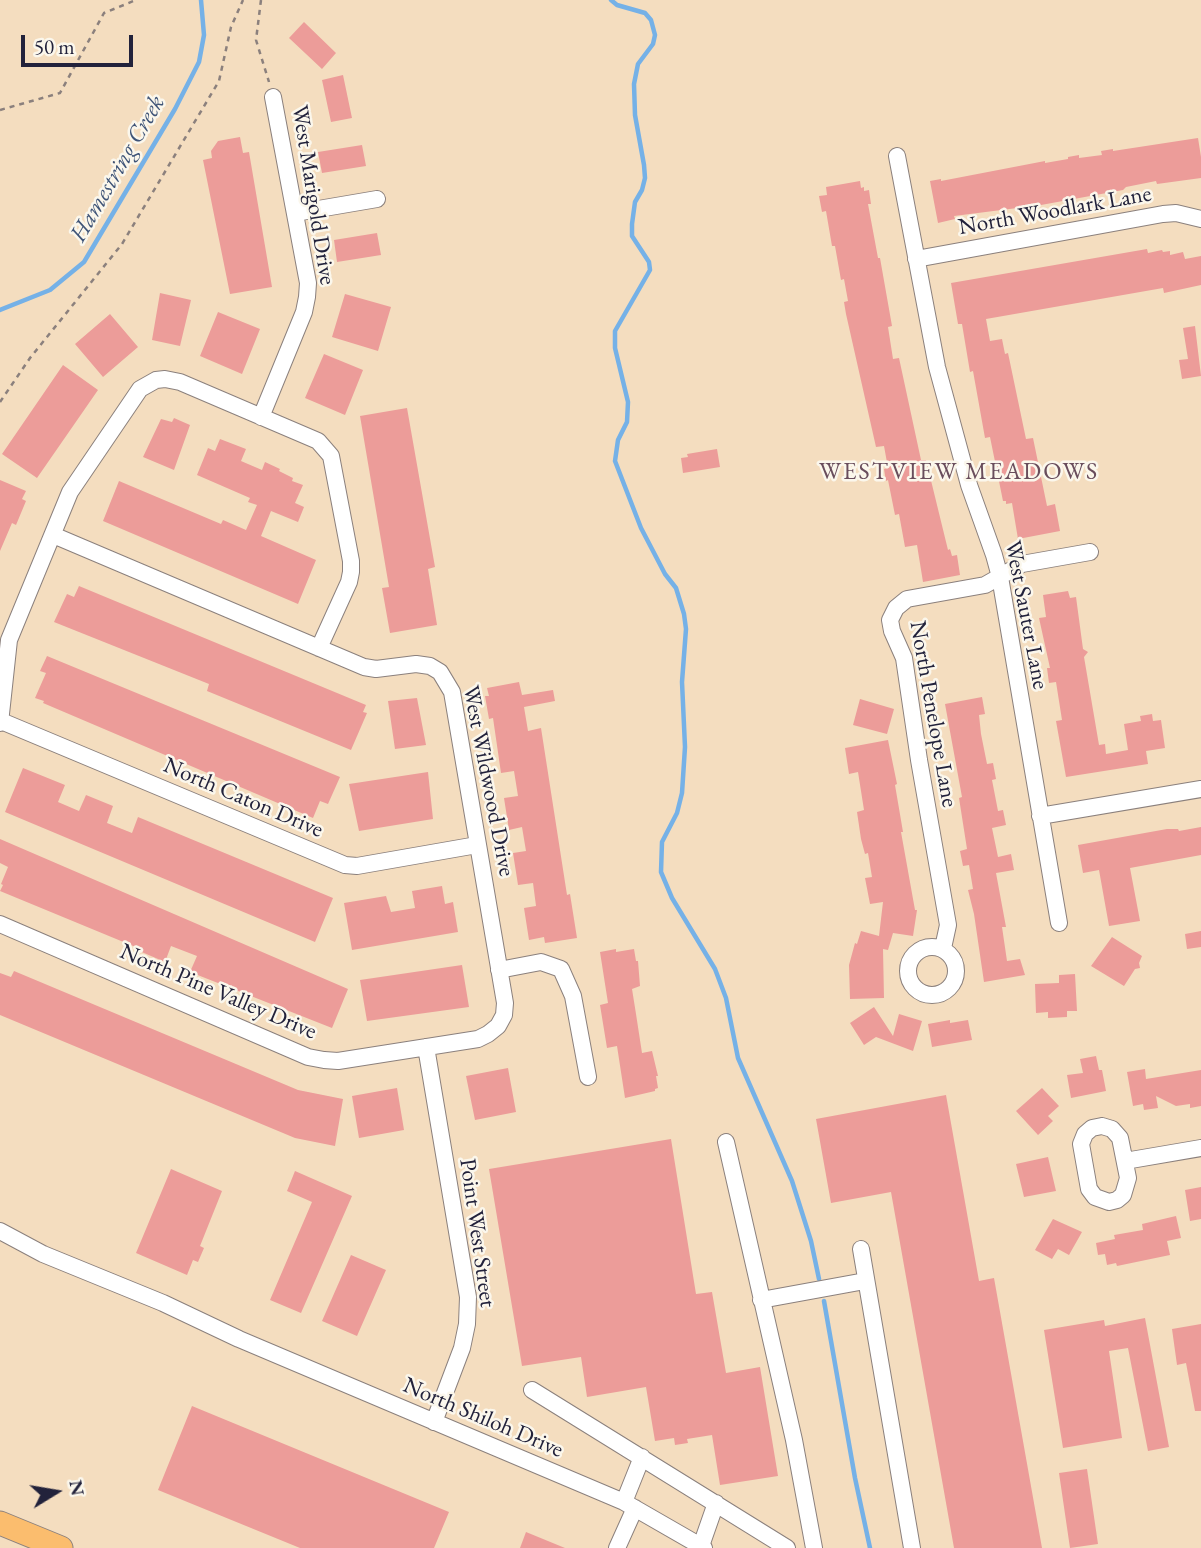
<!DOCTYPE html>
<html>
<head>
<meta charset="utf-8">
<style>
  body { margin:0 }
  #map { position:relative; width:1201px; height:1548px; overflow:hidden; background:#f4ddbf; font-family:"EB Garamond",serif }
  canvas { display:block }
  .north { position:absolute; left:21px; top:1457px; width:70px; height:70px; -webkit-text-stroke:5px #fbf7ec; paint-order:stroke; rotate:79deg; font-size:19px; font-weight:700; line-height:28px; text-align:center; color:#22223b }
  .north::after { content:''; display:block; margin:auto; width:24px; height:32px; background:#22223b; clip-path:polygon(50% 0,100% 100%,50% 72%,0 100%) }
  .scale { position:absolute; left:21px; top:35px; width:112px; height:32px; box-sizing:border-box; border:4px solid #22223b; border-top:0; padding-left:9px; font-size:21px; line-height:24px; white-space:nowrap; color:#22223b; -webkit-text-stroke:5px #fbf7ec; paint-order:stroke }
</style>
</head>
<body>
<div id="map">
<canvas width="1201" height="1548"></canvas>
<div class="north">N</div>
<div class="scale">50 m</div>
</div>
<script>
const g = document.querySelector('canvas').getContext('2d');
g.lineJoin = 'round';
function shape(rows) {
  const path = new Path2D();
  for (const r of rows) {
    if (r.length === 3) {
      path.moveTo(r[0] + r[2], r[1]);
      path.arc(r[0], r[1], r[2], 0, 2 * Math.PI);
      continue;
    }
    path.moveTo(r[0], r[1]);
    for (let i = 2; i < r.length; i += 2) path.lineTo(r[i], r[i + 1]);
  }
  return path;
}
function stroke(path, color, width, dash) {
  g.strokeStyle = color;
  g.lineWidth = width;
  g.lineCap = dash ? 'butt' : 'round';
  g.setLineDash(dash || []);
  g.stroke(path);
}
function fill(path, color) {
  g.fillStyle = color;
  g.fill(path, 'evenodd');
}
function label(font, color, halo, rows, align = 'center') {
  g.font = font + ' "EB Garamond",serif';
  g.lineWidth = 5;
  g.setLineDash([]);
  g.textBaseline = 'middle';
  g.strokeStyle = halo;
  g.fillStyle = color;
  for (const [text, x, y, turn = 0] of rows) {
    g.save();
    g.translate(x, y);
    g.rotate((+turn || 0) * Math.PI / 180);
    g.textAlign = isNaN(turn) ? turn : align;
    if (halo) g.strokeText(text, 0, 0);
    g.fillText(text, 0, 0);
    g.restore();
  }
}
stroke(shape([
  [611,0,617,5,645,13,651,20,655,35,653,44,638,64,634,84,635,115,644,165,645,178,642,190,635,202,632,224,632,236,649,262,650,270,615,331,615,348,628,402,627,422,618,440,615,461,641,528,665,574,676,588,684,614,686,629,682,682,685,747,682,793,677,813,662,842,661,872,672,898,715,969,726,998,738,1058,792,1181,811,1241,819,1279],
  [0,310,50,290,84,262,175,109,199,62,204,35,201,0],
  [824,1301,855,1478,870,1548]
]), '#75b1e7', 4.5);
fill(shape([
  [304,22,336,53,322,69,289,38],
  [343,75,352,118,331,122,322,80],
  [240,137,243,153,249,152,272,287,230,294,203,160,212,158,211,151,218,141],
  [1198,138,1201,157,1201,178,1157,184,1156,181,1126,187,1123,190,1041,205,954,216,955,219,938,223,930,181,941,179,941,181,1045,161,1045,163,1068,159,1068,157,1079,155,1079,158,1102,155,1101,151,1113,149,1113,151],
  [362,145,366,166,322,173,318,152],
  [860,181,861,188,864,187,864,191,869,190,871,204,868,204,878,258,880,258,892,326,888,327,893,359,899,358,921,460,926,460,948,550,950,549,952,556,957,555,960,575,923,582,917,545,905,547,899,514,895,515,888,480,886,481,884,469,888,468,884,446,876,447,846,314,844,302,848,301,844,279,841,280,835,246,832,246,826,211,822,212,819,196,827,195,826,187],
  [377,233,381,255,337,262,334,240],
  [1147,249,1148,253,1162,250,1163,252,1170,251,1170,255,1183,252,1185,259,1201,256,1201,285,1164,293,1163,288,986,319,990,341,1002,339,1005,354,1008,353,1026,439,1033,438,1047,506,1055,504,1060,531,1018,539,1012,503,1006,504,1006,501,1003,501,990,437,985,438,973,371,970,372,962,324,958,324,951,283],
  [160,293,191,300,180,346,152,340],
  [345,294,391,307,378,351,332,337],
  [218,312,260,329,242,374,200,356],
  [110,314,138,347,103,377,75,344],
  [1195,326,1201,376,1182,379,1179,360,1188,359,1183,328],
  [324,354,363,370,345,415,305,398],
  [63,365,98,390,37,478,2,454],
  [407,408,435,567,428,569,437,625,390,633,382,588,389,587,360,416],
  [174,418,190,425,174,470,143,457,161,419,172,422],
  [220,439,246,449,241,461,262,470,265,462,280,469,279,471,293,478,292,481,303,485,295,503,304,507,298,522,271,511,261,536,316,560,298,604,103,521,119,481,221,524,223,520,246,530,257,505,248,502,250,498,197,475,208,448,215,451],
  [717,449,720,467,683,473,681,458,688,457,687,454],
  [0,480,26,491,22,499,26,501,16,525,12,523,0,551],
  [79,586,366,705,363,712,367,713,351,750,207,691,209,684,54,622,67,594,74,597],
  [1068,591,1070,598,1076,597,1083,649,1088,652,1084,657,1099,745,1105,744,1106,754,1128,750,1124,724,1141,721,1140,716,1152,714,1153,721,1161,720,1165,748,1146,751,1148,764,1066,777,1056,721,1062,720,1056,682,1049,683,1047,668,1050,668,1039,618,1046,617,1043,595],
  [47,656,340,777,328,804,320,801,313,818,43,703,44,701,35,698,46,673,40,671],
  [519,682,522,695,553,690,555,701,524,707,528,731,541,728,567,895,570,894,577,938,545,943,544,937,529,940,524,908,536,906,533,883,518,885,513,853,526,851,522,827,509,830,504,798,518,796,514,771,501,773,493,718,489,719,485,696,489,696,487,688],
  [982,697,985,714,979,715,981,734,987,764,993,763,996,779,992,780,998,811,1003,810,1006,825,992,828,998,857,1011,854,1014,870,996,873,1006,927,1002,927,1007,961,1020,959,1025,975,984,982,974,914,968,890,973,889,969,865,963,866,960,851,967,849,959,798,962,797,945,704],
  [417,698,426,745,395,749,388,701],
  [860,699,894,709,887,734,853,725],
  [888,740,897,784,895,785,903,832,901,832,915,910,917,910,913,936,893,933,888,950,883,949,884,998,850,999,849,965,855,943,857,944,861,931,879,936,883,902,870,904,865,878,872,877,868,853,865,854,861,839,857,812,864,810,858,772,849,774,845,748],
  [23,768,65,785,58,802,79,811,86,795,113,806,107,823,132,833,138,817,333,898,315,942,5,812],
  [428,772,433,819,359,831,349,784],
  [1201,827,1201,855,1130,868,1140,921,1109,926,1099,870,1083,873,1078,845,1167,829,1178,829,1179,831],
  [0,839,348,989,332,1028,190,972,197,956,171,946,165,962,137,950,138,948,0,891,3,885,1,884,8,867,0,863],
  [442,886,445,904,453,902,458,932,352,950,344,903,386,896,391,912,415,908,412,891],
  [1201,931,1201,947,1187,949,1185,934],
  [1112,937,1142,956,1139,963,1140,968,1135,969,1124,986,1091,966],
  [616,949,616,952,634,949,636,961,638,961,640,986,632,989,636,1014,642,1053,652,1051,658,1076,656,1076,658,1088,655,1089,655,1091,625,1098,617,1046,607,1048,600,1005,608,1003,600,952],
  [462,965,469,1007,367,1021,360,980],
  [14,971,298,1090,343,1099,335,1146,295,1138,0,1015,0,973,11,977],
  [1075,974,1077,1011,1067,1011,1067,1017,1048,1018,1048,1012,1036,1013,1035,984,1059,983,1059,975],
  [874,1007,893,1036,899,1014,922,1021,913,1051,876,1037,864,1045,850,1023],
  [950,1020,950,1023,968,1020,972,1040,932,1047,928,1024],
  [1096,1056,1099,1070,1102,1070,1106,1091,1071,1098,1067,1075,1083,1073,1080,1059],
  [508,1068,516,1112,475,1120,466,1076],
  [1145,1069,1146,1079,1201,1070,1201,1106,1190,1108,1190,1104,1176,1106,1156,1096,1158,1108,1144,1110,1143,1104,1133,1106,1127,1072],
  [397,1088,404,1130,359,1138,352,1096],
  [1042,1088,1059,1106,1048,1116,1053,1121,1038,1135,1016,1111],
  [946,1095,979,1281,994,1278,1042,1548,954,1548,891,1192,831,1203,816,1119],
  [671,1139,696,1294,712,1292,726,1373,760,1367,778,1476,720,1485,712,1435,687,1439,688,1443,675,1445,674,1438,655,1441,646,1387,587,1397,581,1357,522,1366,489,1169],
  [1048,1157,1056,1191,1024,1197,1016,1164],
  [171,1169,222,1191,200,1246,204,1248,198,1262,193,1260,187,1275,136,1253],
  [295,1171,352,1196,301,1313,270,1300,312,1202,287,1191],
  [1201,1187,1201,1219,1190,1221,1185,1190],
  [1176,1216,1181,1238,1167,1241,1170,1255,1117,1266,1116,1263,1107,1265,1105,1254,1098,1255,1096,1243,1115,1239,1114,1235,1143,1230,1142,1224],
  [1053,1219,1082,1232,1069,1255,1058,1249,1052,1259,1035,1250],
  [351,1255,386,1270,357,1336,322,1321],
  [1145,1318,1169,1447,1148,1451,1128,1348,1109,1351,1122,1438,1063,1448,1044,1330,1104,1320,1105,1326],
  [1201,1324,1201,1411,1195,1411,1186,1363,1177,1365,1172,1329],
  [192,1406,449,1512,434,1548,300,1548,158,1490],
  [1087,1469,1098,1544,1070,1548,1059,1473],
  [526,1532,565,1548,520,1548]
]), '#ec9c99');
const minor = shape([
  [897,156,937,367,969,485,994,555,1000,577,1059,923],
  [295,213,377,199],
  [916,259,1163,214,1176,213,1201,219],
  [261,417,304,312,307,297,308,283,273,97],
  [1,721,345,865,357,866,477,845],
  [0,723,9,640,70,492,140,389,156,380,165,379,180,382,318,441,331,456,351,561,351,572,349,582,319,648],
  [1040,816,1201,789],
  [0,924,308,1057,324,1060,338,1061,478,1039,488,1034,498,1026,504,1015,505,1003,452,692,440,672,430,666,416,664,376,669,364,667,53,535],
  [932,971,24],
  [943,948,948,925,919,760,904,658,892,631,890,620,896,608,907,599,985,585,1022,564,1090,552],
  [499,970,541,962,561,969,573,996,588,1077],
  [426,1047,468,1297,467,1324,462,1348,434,1422],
  [1102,1126,1112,1129,1120,1138,1128,1178,1123,1195,1117,1200,1109,1202,1095,1197,1089,1189,1081,1144,1085,1134,1092,1128,1102,1126],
  [726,1142,794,1440,814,1548],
  [1125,1161,1201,1148],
  [0,1231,43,1254,163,1303,239,1339,624,1502,704,1548],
  [861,1249,912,1548],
  [761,1300,865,1281],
  [532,1390,787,1548],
  [624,1502,642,1457],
  [701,1546,716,1503],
  [617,1548,635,1508]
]);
const highway = shape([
  [0,1523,61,1548]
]);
stroke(minor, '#8b807d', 18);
stroke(highway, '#8b807d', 25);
stroke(shape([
  [261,0,256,40,269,82],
  [0,110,60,93,104,13,136,0],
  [0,402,30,358,122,244,219,81,231,27,243,0]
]), '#8b807d', 2.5, [5, 5]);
stroke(minor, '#fff', 16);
stroke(highway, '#fbbd6e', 23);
label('23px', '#22223b', '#fbf7ec', [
  ["West Marigold Drive",313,195,81],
  ["North Woodlark Lane",1055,211,-10],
  ["West Sauter Lane",1026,615,79],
  ["North Penelope Lane",933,714,80],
  ["West Wildwood Drive",488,781,79],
  ["North Caton Drive",243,798,23],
  ["North Pine Valley Drive",218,992,23],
  ["Point West Street",477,1233,82],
  ["North Shiloh Drive",483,1418,23]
]);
label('italic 24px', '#3f5477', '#fbf7ec', [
  ["Hamestring Creek",118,169,-60]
]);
g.letterSpacing = '2px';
label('24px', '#694d5c', '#fbf7ec', [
  ["WESTVIEW MEADOWS",959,472]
]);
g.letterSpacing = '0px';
</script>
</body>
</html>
